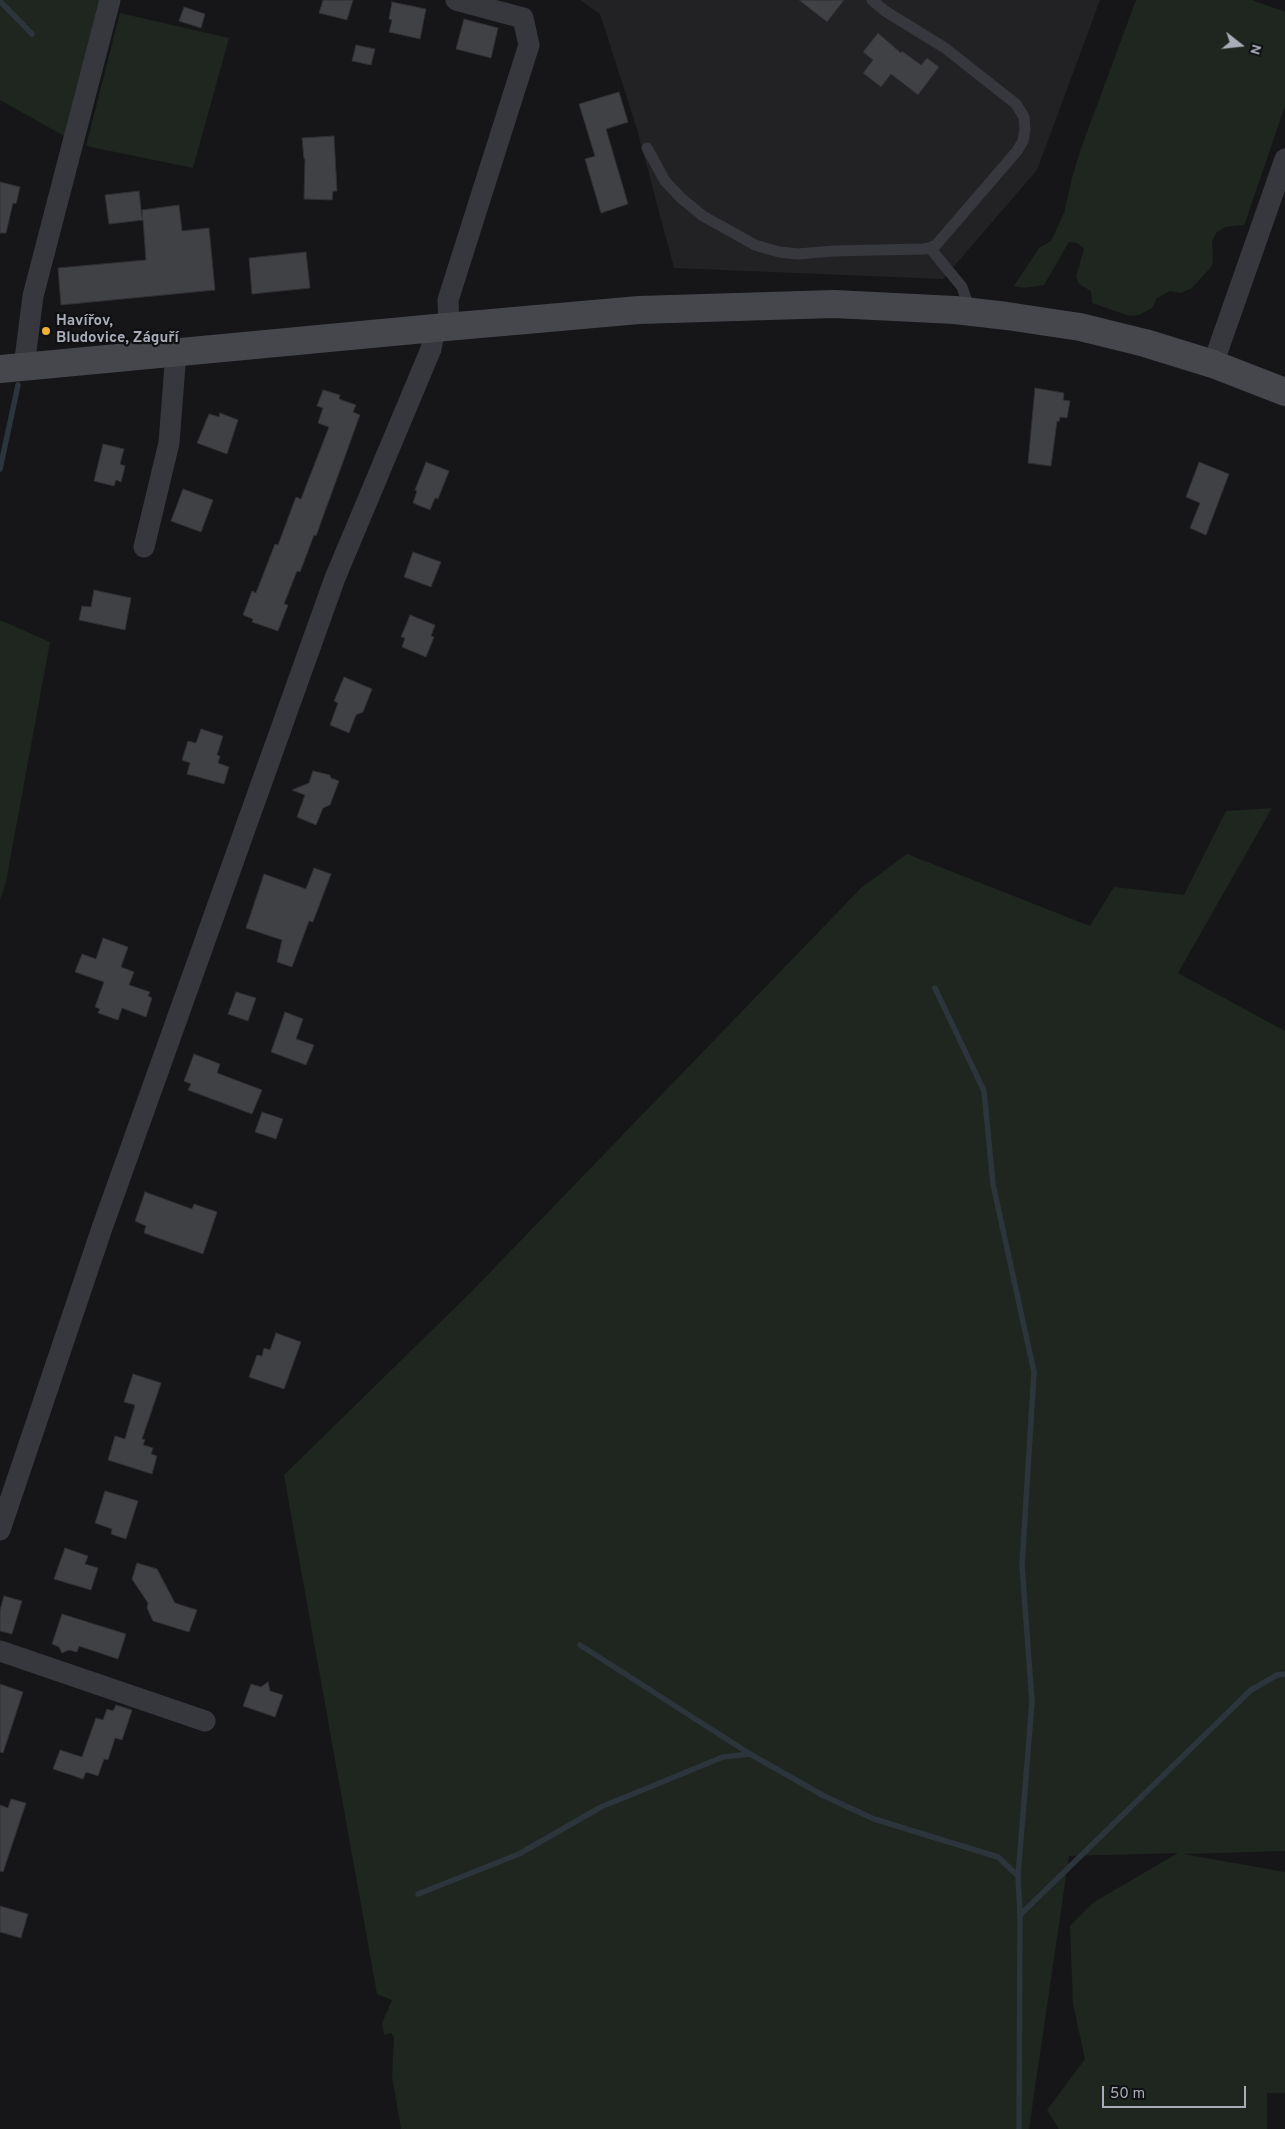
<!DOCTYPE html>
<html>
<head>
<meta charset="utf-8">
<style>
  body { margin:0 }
  #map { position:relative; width:1285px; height:2129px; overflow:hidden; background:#161618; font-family:Overpass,sans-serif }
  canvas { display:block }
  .north { position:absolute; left:1215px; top:20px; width:50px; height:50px; -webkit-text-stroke:4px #111113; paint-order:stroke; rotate:106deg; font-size:14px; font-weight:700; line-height:20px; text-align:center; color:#a8adb8 }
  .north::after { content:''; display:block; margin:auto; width:18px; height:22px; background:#a8adb8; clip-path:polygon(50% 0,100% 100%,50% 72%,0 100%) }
  .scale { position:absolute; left:1102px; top:2086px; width:144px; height:22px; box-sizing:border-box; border:2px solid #a8adb8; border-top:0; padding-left:6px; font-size:15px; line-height:18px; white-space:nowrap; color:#a8adb8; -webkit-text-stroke:4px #111113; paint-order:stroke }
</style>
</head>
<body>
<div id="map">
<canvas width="1285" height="2129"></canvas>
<div class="north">N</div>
<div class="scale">50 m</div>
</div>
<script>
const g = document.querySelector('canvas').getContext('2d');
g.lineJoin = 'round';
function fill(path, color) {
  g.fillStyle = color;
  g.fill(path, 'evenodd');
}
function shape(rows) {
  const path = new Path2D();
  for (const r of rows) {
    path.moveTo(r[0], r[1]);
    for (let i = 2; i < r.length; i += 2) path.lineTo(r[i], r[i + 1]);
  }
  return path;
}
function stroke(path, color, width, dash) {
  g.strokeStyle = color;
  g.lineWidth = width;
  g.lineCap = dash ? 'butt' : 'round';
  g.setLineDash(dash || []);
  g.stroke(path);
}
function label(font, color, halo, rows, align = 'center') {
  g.font = font + ' Overpass,sans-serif';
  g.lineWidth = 4.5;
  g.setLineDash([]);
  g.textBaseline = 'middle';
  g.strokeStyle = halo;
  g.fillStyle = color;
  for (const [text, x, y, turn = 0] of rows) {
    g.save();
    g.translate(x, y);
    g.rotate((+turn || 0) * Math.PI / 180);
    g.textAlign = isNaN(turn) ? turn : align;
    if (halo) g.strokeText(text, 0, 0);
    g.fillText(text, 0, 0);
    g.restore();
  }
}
fill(shape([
  [580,0,1100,0,1037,170,943,279,674,268,637,129,600,14]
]), '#222225');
fill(shape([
  [0,0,100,0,64,136,0,100],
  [1136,0,1252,0,1285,12,1285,106,1245,223,1243,225,1225,227,1216,233,1212,242,1213,261,1211,267,1192,288,1181,293,1170,291,1157,298,1152,308,1139,315,1130,316,1092,303,1091,291,1079,284,1076,277,1084,249,1077,243,1069,242,1044,285,1024,288,1014,286,1039,248,1051,241,1064,213,1073,174,1083,143],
  [120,13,229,38,193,168,86,146],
  [0,620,50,642,6,882,0,900],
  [1272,808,1178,973,1285,1031,1285,1851,1183,1854,1285,1872,1285,2093,1267,2093,1267,2129,1059,2129,1047,2110,1085,2059,1073,2004,1070,1926,1094,1902,1178,1853,1069,1856,1029,2129,401,2129,392,2076,394,2037,391,2033,384,2035,382,2023,392,2000,377,1994,284,1475,471,1292,861,888,907,854,1090,926,1114,887,1184,895,1226,811]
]), '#1e261f');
stroke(shape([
  [0,1,32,34],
  [0,469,18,385],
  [935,988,984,1091,993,1184,1034,1372,1022,1565,1032,1702,1018,1876,1020,1915,1019,2129],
  [580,1645,750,1754,824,1796,874,1819,998,1857,1018,1876],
  [418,1894,519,1854,601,1807,723,1757,750,1754],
  [1020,1915,1251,1690,1277,1675,1285,1674]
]), '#2c353c', 5.5);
const building = shape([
  [323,0,353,0,347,20,319,13,323,0],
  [799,0,844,0,827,22,799,0],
  [392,2,426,9,420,39,389,32,392,20,389,19,392,2],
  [184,7,205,14,201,28,179,21,184,7],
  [464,19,498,28,491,58,456,49,464,19],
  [878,33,901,53,902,51,921,65,927,58,939,67,918,95,891,74,881,87,863,73,873,60,863,52,878,33],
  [356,45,375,49,371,65,352,61,356,45],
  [619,92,628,122,606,129,628,204,601,213,585,159,595,156,579,104,619,92],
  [334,136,337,191,333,191,332,200,304,199,305,159,304,159,302,138,334,136],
  [0,182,20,187,16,204,13,203,6,233,0,233,0,182],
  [139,191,142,218,142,210,179,205,182,231,209,228,215,290,61,305,58,268,146,260,143,220,109,224,105,195,139,191],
  [306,252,310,288,252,294,249,258,306,252],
  [1035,388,1064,393,1063,400,1070,401,1067,418,1060,417,1059,422,1057,421,1051,466,1028,463,1035,388],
  [323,390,340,395,339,399,356,405,353,412,360,415,316,536,314,535,300,572,297,571,284,604,288,605,278,631,252,622,253,619,243,615,252,591,256,593,275,544,278,545,296,497,301,499,329,427,318,423,323,408,317,406,323,390],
  [220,413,238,420,227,454,197,443,209,414,219,417,220,413],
  [103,444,124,449,120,464,125,466,121,482,116,480,114,486,94,481,103,444],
  [426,462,449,471,438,499,435,498,430,510,413,503,417,491,415,490,426,462],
  [1199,462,1229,474,1206,535,1190,528,1200,503,1186,497,1199,462],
  [183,489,213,500,201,532,171,521,183,489],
  [413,552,441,562,431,587,404,577,413,552],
  [94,590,131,598,125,630,79,620,82,606,91,607,94,590],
  [410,615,435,625,431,636,434,637,426,657,402,647,405,638,401,637,410,615],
  [344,677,372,689,363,712,356,715,349,733,330,725,338,703,334,701,344,677],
  [201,729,223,736,217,755,220,756,218,763,229,767,224,784,187,774,190,763,182,760,188,741,196,743,201,729],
  [313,771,330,775,331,778,339,781,330,805,323,808,316,825,297,817,305,795,292,790,309,783,313,771],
  [314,868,331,874,313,922,309,921,292,967,277,962,282,940,246,928,264,874,306,889,314,868],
  [103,938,128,947,121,967,134,972,129,985,150,992,148,996,152,998,146,1017,122,1008,118,1020,98,1013,100,1009,95,1007,104,982,75,972,82,954,96,959,103,938],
  [236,992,256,998,248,1021,228,1014,236,992],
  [285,1012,303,1019,296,1039,314,1045,306,1065,271,1052,285,1012],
  [194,1054,220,1064,217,1073,262,1090,252,1114,188,1090,191,1084,184,1081,194,1054],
  [262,1112,283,1119,276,1139,255,1132,262,1112],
  [145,1192,192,1209,194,1204,217,1212,203,1254,144,1233,146,1226,135,1221,145,1192],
  [276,1333,301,1342,284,1389,249,1377,257,1355,262,1356,264,1348,270,1350,276,1333],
  [133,1374,161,1383,142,1439,145,1440,143,1445,153,1448,151,1454,157,1456,152,1474,108,1460,115,1436,125,1439,135,1405,124,1402,133,1374],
  [105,1491,138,1501,126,1539,111,1534,112,1529,95,1523,105,1491],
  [65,1548,88,1556,85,1564,98,1568,91,1590,54,1579,65,1548],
  [137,1563,157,1569,175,1603,197,1610,189,1632,153,1621,147,1608,148,1603,132,1579,137,1563],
  [4,1596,22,1601,12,1634,0,1631,0,1610,4,1596],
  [62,1614,126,1634,118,1659,79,1646,77,1652,69,1650,62,1653,59,1647,52,1644,62,1614],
  [268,1682,270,1691,283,1695,275,1717,243,1706,251,1684,261,1687,268,1682],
  [0,1684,23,1692,3,1753,0,1752,0,1684],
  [116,1705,132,1710,122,1740,115,1738,108,1760,104,1759,98,1776,86,1772,83,1779,53,1769,60,1750,82,1757,96,1718,103,1720,107,1709,113,1711,116,1705],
  [11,1799,26,1803,3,1872,0,1871,0,1805,8,1808,11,1799],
  [0,1906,28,1914,21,1938,0,1932,0,1906]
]);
fill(building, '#404145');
stroke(building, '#303034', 1);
stroke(shape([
  [647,148,665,181,681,198,703,216,755,245,779,252,798,254,833,251,922,249,930,248,936,245,1017,151,1023,141,1025,129,1024,117,1016,104,945,48,885,11,872,0],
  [930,248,962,287,970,310]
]), '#37383d', 11);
stroke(shape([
  [449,326,448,300,529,45,523,18,456,0],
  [1213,364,1285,159],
  [24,367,33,296,110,0],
  [144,547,169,443,176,352],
  [0,1530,102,1228,335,578,431,349,435,328],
  [0,1651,205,1721]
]), '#37383d', 21);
stroke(shape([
  [0,369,435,328,639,310,834,304,955,310,1007,316,1080,327,1145,343,1213,364,1285,392]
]), '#45474d', 28);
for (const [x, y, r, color] of [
  [46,331,5,"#f2b134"]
]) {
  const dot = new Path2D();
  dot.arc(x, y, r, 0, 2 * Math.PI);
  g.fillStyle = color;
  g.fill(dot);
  stroke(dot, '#111113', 2);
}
label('bold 15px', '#a8adb8', '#111113', [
  ["Havířov,",56,322],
  ["Bludovice, Záguří",56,339]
], 'left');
</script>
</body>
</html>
